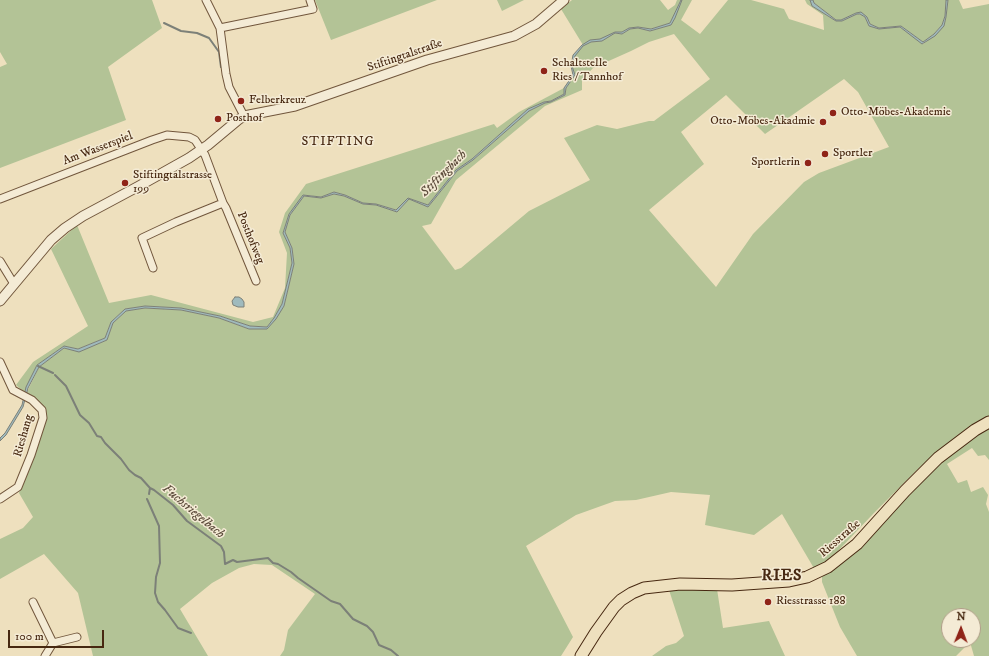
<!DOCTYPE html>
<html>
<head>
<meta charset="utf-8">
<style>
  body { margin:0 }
  #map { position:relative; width:989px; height:656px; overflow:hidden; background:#eee0be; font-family:"IM FELL DW Pica",serif }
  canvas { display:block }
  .north { position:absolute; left:941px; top:608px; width:40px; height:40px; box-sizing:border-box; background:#f4ebd5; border:1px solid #af9d87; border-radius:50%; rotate:1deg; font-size:11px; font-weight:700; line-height:16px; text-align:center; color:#472811 }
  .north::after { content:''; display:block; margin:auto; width:14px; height:18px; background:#8f2418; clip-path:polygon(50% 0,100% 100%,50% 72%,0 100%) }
  .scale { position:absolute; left:8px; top:630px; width:96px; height:18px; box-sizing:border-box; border:2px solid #472811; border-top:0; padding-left:5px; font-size:12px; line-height:14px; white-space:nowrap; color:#472811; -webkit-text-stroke:3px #f4ebd5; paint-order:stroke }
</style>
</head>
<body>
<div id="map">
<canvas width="989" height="656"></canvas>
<div class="north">N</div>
<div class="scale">100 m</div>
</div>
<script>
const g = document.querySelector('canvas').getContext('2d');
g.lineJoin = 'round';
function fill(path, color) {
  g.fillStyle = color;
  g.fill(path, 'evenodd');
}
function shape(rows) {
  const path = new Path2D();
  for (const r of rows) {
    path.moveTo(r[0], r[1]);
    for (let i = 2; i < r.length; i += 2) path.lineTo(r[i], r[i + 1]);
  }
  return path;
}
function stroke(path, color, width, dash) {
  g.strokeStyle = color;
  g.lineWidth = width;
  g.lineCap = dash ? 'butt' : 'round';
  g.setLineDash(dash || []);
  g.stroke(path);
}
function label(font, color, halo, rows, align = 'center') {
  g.font = font + ' "IM FELL DW Pica",serif';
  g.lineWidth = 3;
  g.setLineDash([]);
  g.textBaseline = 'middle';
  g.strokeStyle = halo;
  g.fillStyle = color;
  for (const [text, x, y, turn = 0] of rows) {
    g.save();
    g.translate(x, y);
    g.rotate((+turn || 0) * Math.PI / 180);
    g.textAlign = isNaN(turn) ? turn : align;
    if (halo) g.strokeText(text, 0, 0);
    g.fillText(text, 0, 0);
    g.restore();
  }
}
fill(shape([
  [0,0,152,0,162,28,108,67,126,120,0,168,0,67,7,64,0,52],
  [315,0,437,0,331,40],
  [497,0,524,0,502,11],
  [572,0,660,0,668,10,675,5,677,0,681,0,670,23,651,29,638,27,629,28,622,32,615,33,622,34,630,29,638,28,650,31,671,25,682,0,692,0,681,20,700,34,728,0,751,0,784,9,789,19,824,30,823,15,807,4,805,0,810,0,812,6,836,21,842,21,857,14,860,14,865,17,869,26,879,29,900,27,923,44,944,26,946,17,948,0,959,0,963,9,989,4,989,416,976,423,920,467,873,514,836,553,815,570,782,514,754,535,705,525,710,495,671,492,636,500,615,501,576,515,526,546,573,637,561,656,280,656,284,650,288,630,315,594,272,565,254,564,239,568,212,583,180,609,208,656,93,656,78,593,44,554,0,579,0,539,23,528,33,517,19,493,43,418,26,394,39,367,64,348,79,351,107,340,113,323,126,311,145,308,181,310,219,318,249,329,267,329,284,306,294,264,292,248,285,232,290,215,304,196,321,198,334,194,344,196,363,204,376,205,397,212,409,199,428,207,457,171,473,160,529,111,545,103,552,102,565,95,566,88,575,75,571,66,574,55,583,45,561,9],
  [674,34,710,79,654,121,649,121,617,129,597,125,564,138,590,180,529,211,461,268,455,270,422,226,431,224,456,180,545,106,582,90,582,80,593,68,631,51,649,42],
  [844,79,858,92,889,147,819,173,804,182,753,234,716,287,649,210,704,164,681,132,726,95,765,134],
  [813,0,946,0,945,16,942,25,934,34,923,42,901,26,879,28,870,24,867,17,856,13,841,20,836,20,814,3],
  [564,88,564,94,551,101,544,102,528,109,472,159,456,170,428,205,408,198,397,210,376,204,363,203,345,195,334,192,321,197,305,195,289,214,283,233,290,248,292,263,282,304,274,318,267,327,250,326,220,316,181,308,145,306,125,309,111,322,105,338,78,349,64,346,37,365,25,393,16,385,33,362,88,326,51,249,77,225,109,303,151,295,253,322,273,317,285,288,287,253,279,232,285,213,306,184,494,124,497,128,519,112],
  [989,427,989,460,985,455,978,456,972,448,947,464,958,483,967,480,971,492,983,487,988,495,986,504,989,512,989,656,974,656,970,642,956,656,857,656,840,627,822,582,822,577,852,552,884,522,942,461],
  [949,616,973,616,973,640,949,640],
  [687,589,717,589,723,628,769,621,785,656,652,656,666,646,676,643,684,636,669,590]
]), '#b3c396');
const water = shape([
  [681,0,682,0,675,18,671,25,650,31,638,28,630,29,622,34,615,33,602,41,591,42,583,46,575,56,572,66,575,75,566,88,565,95,551,102,545,103,529,111,473,160,457,171,428,207,409,199,397,212,376,205,363,204,344,196,334,194,321,198,304,196,290,215,285,232,292,248,294,264,284,306,276,319,267,329,249,329,219,318,181,310,145,308,126,311,113,323,107,340,79,352,64,348,39,367,28,388,23,407,6,435,0,441,0,438,5,433,22,405,26,387,37,365,64,346,78,349,105,338,111,322,125,309,145,306,181,308,220,316,250,326,267,327,274,318,282,304,292,263,290,248,283,233,289,214,303,195,321,197,334,192,345,195,363,203,376,204,396,210,408,198,428,205,456,170,472,159,528,109,544,102,551,101,564,94,564,88,573,75,571,66,573,55,582,45,590,40,600,39,615,32,622,32,629,28,638,27,651,29,670,23,681,0],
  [810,0,813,0,814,3,836,20,841,20,856,13,861,12,867,17,870,24,879,28,901,26,923,42,934,34,942,25,945,16,946,0,948,0,946,17,944,26,935,36,922,44,900,27,879,29,869,26,865,17,860,14,857,14,842,21,836,21,812,6,810,0],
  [235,297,239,297,242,299,244,302,244,307,238,307,233,305,232,301,235,297]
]);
fill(water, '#9fbabd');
stroke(water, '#7c8078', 1);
stroke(shape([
  [164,23,181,31,197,33,209,38,219,52,221,67],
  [38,366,53,373],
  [55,375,66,386,80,415,89,423,97,436,101,437,105,443,121,459,129,470,135,475,141,478,150,488,154,490,173,505,187,521,221,546,224,552,225,564,233,560,237,562,268,558,273,563,278,564,291,572,298,578,331,601,340,604,353,619,367,626,373,632,379,645,391,650,398,656],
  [149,494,150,488],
  [147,499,159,526,160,563,156,577,155,593,158,602,165,610,178,628,191,633]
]), '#7c8078', 2);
const minor = shape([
  [206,0,220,28,226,74,229,87,244,116],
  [220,28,313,9,310,0],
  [0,199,152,140,167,135,189,137,195,140,205,155,223,203,226,208,256,281],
  [0,261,14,284],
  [153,268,142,238,176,222,223,203],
  [0,362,13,390,32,400,42,410,43,418,31,455,18,487,0,499],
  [33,602,53,643],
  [45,656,53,643,77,637]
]);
const tertiary = shape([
  [0,301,51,240,65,228,83,216,139,186,189,158,208,145,238,120,244,116,295,106,427,60,514,36,536,24,564,0]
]);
const primary = shape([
  [581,656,596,632,614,607,621,600,632,593,644,588,680,584,732,585,789,581,807,577,828,567,857,544,905,491,938,458,975,430,989,422]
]);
stroke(minor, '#71563c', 9);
stroke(tertiary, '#71563c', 11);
stroke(primary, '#472811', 13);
stroke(minor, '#f4ebd5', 7);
stroke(tertiary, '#f4ebd5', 9);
stroke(primary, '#eee0be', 11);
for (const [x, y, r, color] of [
  [544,71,4,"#8f2418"],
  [241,101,4,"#8f2418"],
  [833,113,4,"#8f2418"],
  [218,119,4,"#8f2418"],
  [823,122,4,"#8f2418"],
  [825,154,4,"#8f2418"],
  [808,163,4,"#8f2418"],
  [125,183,4,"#8f2418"],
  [768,602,4,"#8f2418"]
]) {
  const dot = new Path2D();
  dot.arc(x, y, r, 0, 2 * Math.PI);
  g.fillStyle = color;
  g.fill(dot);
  stroke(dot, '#f4ebd5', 1.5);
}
label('12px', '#472811', '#f4ebd5', [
  ["Stiftingtalstraße",405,56,-19],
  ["Am Wasserspiel",98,149,-21],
  ["Posthofweg",250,238,68],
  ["Rieshang",24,436,-74],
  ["Riesstraße",840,539,-41]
]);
label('12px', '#472811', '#f4ebd5', [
  ["Schaltstelle",552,64],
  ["Ries / Tannhof",552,78],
  ["Felberkreuz",249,101],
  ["Otto-Möbes-Akademie",841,113],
  ["Posthof",226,119],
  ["Otto-Möbes-Akadmie",815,122,"right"],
  ["Sportler",833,154],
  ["Sportlerin",800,163,"right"],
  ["Stiftingtalstrasse",133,176],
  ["199",133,190],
  ["Riesstrasse 188",776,602]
], 'left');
g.letterSpacing = '1px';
label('13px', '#472811', '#f4ebd5', [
  ["STIFTING",338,142]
]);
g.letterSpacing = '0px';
label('italic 13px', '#5d4c3c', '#f4ebd5', [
  ["Stiftingbach",444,174,-45],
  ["Fuchsriegelbach",193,512,40]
]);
g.letterSpacing = '1px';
label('bold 16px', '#472811', '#f4ebd5', [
  ["RIES",782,577]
]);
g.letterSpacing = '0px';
</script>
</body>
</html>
